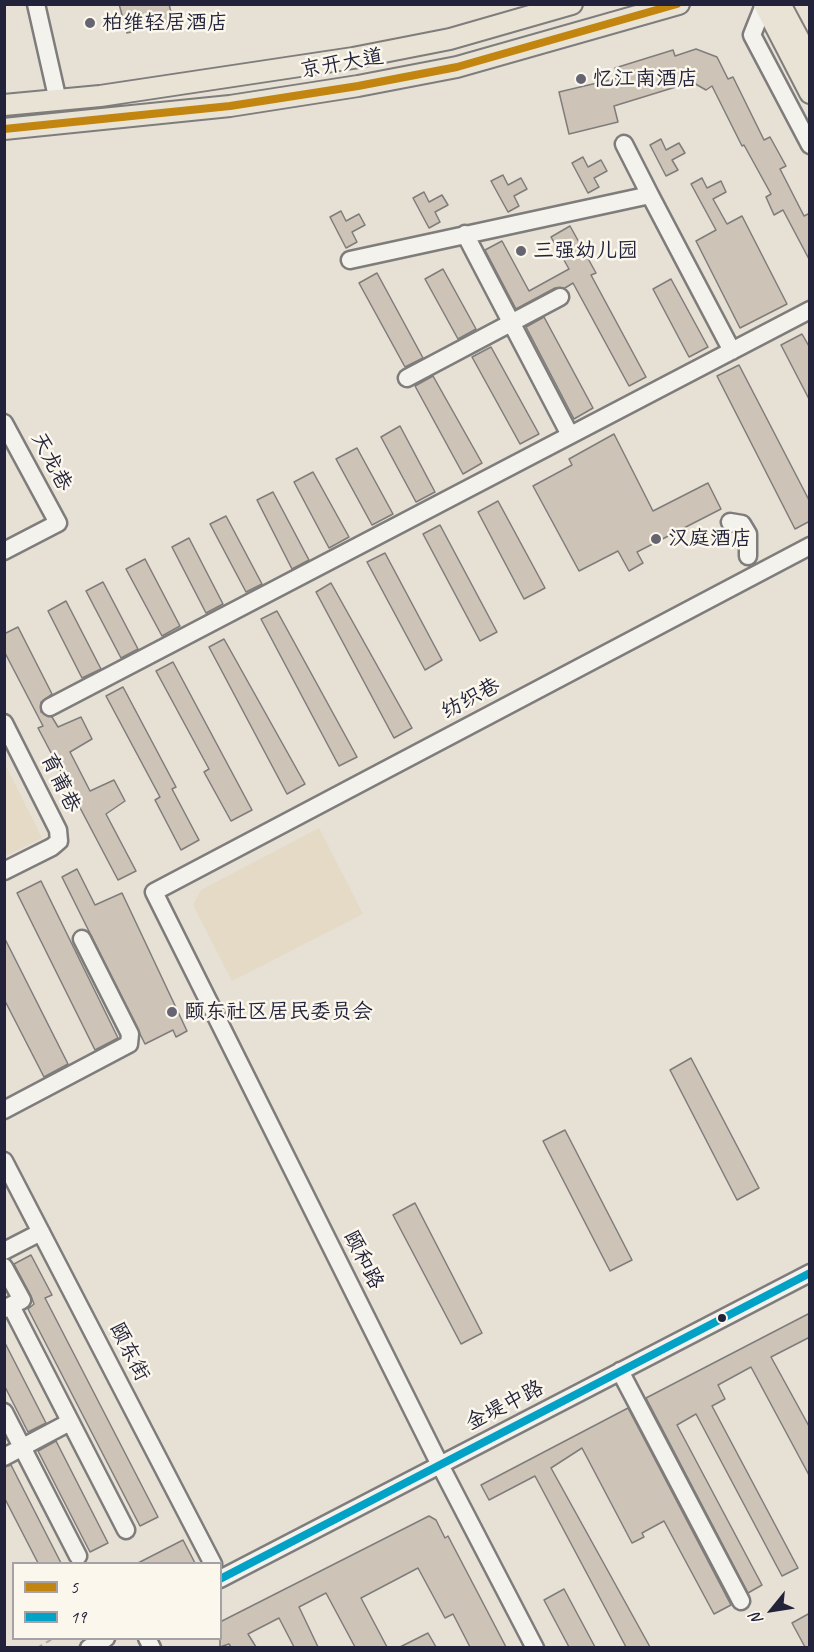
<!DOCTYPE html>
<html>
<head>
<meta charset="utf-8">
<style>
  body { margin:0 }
  #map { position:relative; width:814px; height:1652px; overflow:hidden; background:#e6e0d5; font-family:Caveat,sans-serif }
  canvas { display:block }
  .frame { position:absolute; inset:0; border:6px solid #22223b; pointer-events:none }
  .legend { position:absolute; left:12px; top:1562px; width:210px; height:78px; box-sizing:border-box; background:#fbf7ec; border:2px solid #a4a2a5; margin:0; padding:8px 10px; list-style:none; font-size:18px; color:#22223b }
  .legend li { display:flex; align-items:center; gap:12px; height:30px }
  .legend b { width:30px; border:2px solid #a4a2a5 }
  .north { position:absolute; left:742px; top:1580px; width:60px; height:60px; -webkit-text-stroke:4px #fbf7ec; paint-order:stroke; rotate:240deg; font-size:16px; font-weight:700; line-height:24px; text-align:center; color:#22223b }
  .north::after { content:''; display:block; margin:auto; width:21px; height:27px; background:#22223b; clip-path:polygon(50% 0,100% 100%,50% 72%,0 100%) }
</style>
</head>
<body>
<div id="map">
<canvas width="814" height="1652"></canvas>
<div class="frame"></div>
<ul class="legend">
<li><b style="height:8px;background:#c2850f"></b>5</li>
<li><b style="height:8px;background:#02a2c7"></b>19</li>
</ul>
<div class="north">N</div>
</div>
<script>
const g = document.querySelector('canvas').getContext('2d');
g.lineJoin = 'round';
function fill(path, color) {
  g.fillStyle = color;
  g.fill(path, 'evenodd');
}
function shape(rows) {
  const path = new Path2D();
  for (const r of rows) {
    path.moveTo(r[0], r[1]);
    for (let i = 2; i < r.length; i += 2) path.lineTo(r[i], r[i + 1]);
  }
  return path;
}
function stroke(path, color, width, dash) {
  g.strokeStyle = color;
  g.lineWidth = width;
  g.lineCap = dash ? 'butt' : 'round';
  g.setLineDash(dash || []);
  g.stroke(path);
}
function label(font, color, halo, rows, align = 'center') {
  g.font = font + ' Caveat,"LXGW WenKai TC",sans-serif';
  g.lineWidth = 5;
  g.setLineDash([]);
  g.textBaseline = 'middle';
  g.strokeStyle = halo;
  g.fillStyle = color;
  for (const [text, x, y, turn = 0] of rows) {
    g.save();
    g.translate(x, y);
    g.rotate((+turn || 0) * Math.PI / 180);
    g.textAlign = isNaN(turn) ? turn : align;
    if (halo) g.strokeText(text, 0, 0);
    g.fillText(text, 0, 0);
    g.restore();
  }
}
fill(shape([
  [5,764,42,838,5,856,4,856],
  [319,828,363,914,232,981,193,905,201,890]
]), '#e5dac5');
const building = shape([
  [119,4,169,4,173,21,127,33,119,4],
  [696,49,717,57,728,79,733,77,764,140,770,137,786,166,780,169,804,216,810,213,810,261,783,210,774,215,766,197,771,194,744,145,742,146,712,86,706,90,692,82,614,106,618,122,569,134,559,92,618,78,615,68,673,50,675,56,696,49],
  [661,139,666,150,679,143,685,153,672,160,678,170,666,176,650,145,661,139],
  [583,157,588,167,601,160,607,171,594,178,599,187,588,193,572,163,583,157],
  [503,175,508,185,521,178,527,189,514,196,519,206,508,212,491,181,503,175],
  [702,178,707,188,721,181,726,192,713,199,727,224,742,216,787,304,740,328,696,241,716,230,691,184,702,178],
  [424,192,429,202,442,195,448,205,435,212,440,222,429,228,413,198,424,192],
  [341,211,346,221,359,214,365,225,352,232,357,242,346,248,330,217,341,211],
  [570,226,596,273,591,275,646,377,629,386,573,283,565,288,555,288,516,309,485,250,502,241,529,291,569,269,551,237,570,226],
  [443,269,476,329,458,339,425,279,443,269],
  [377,273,423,358,405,367,359,283,377,273],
  [671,279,708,347,689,357,653,289,671,279],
  [544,317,593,408,574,419,526,327,544,317],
  [802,334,810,348,810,401,781,345,802,334],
  [491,347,539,434,520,444,472,357,491,347],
  [739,365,810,502,810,521,795,529,717,376,739,365],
  [433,376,482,463,463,474,415,386,433,376],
  [400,426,435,492,416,502,381,437,400,426],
  [614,434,653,511,708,483,721,509,637,552,643,563,629,571,618,551,579,571,533,486,572,465,569,459,614,434],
  [357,448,393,514,372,525,336,459,357,448],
  [313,472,349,537,329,548,294,482,313,472],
  [273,492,309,560,292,569,257,500,273,492],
  [498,501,545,588,524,599,478,512,498,501],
  [226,516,262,584,246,592,210,524,226,516],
  [440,525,497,632,480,641,423,534,440,525],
  [189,538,223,604,206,613,172,547,189,538],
  [385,553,442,660,425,670,367,562,385,553],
  [145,559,180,626,162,636,126,569,145,559],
  [103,582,138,649,121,658,86,591,103,582],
  [331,583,412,728,394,738,316,592,331,583],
  [66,601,101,669,82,678,48,611,66,601],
  [277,611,357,757,339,766,261,619,277,611],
  [18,627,52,694,41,702,41,712,52,717,58,727,81,717,92,739,70,752,90,791,114,780,125,801,106,814,136,871,118,880,38,728,43,726,4,651,4,634,18,627],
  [224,639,305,784,287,794,209,647,224,639],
  [173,662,252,810,231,821,204,772,209,769,156,671,173,662],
  [123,687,176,787,172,789,199,840,181,850,155,800,160,797,106,696,123,687],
  [77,869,95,905,122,893,187,1031,176,1037,173,1030,145,1044,62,877,77,869],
  [41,881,118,1038,95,1050,17,893,41,881],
  [4,937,68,1064,44,1077,4,999,4,937],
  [691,1058,759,1188,737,1200,670,1070,691,1058],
  [565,1130,632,1260,610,1271,543,1141,565,1130],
  [415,1203,482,1333,461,1344,393,1215,415,1203],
  [31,1255,52,1295,45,1298,158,1517,140,1526,28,1309,34,1304,31,1296,14,1264,31,1255],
  [810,1313,810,1337,771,1357,810,1428,810,1477,751,1367,718,1385,725,1399,712,1406,798,1568,782,1576,696,1414,677,1425,762,1585,748,1593,646,1398,810,1313],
  [4,1341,46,1423,28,1432,4,1385,4,1341],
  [628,1408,731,1605,714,1614,664,1521,642,1533,644,1537,632,1543,582,1448,551,1468,650,1647,626,1647,535,1476,489,1500,481,1485,628,1408],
  [56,1441,108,1543,90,1552,38,1451,56,1441],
  [11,1465,61,1563,38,1563,4,1497,4,1467,11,1465],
  [429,1516,436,1520,445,1538,448,1536,506,1647,470,1647,453,1614,445,1618,418,1568,361,1598,387,1647,355,1647,326,1593,299,1607,318,1647,294,1647,279,1618,248,1634,256,1647,231,1647,229,1644,220,1647,220,1622,429,1516],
  [183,1540,195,1563,138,1563,183,1540],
  [564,1589,595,1647,569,1647,544,1600,564,1589],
  [810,1613,810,1647,805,1647,792,1623,810,1613],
  [428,1633,436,1647,400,1647,428,1633]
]);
fill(building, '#cdc4b7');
stroke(building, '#7f7c7c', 1.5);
const minor = shape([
  [36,4,58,101],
  [764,5,752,35,810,145],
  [624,144,650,195],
  [465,234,570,435],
  [350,260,650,195,732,351],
  [407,378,560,297],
  [4,423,58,523,4,551],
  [730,522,742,524,748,534,748,556],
  [50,707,810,310],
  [4,723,58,830,59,841,52,847,4,871],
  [4,1110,129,1044,130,1034,82,939],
  [4,1161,213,1564],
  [4,1251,41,1232],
  [4,1267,22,1300,4,1309],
  [11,1306,126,1530],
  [620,1371,741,1601],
  [4,1412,78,1556],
  [4,1457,70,1422],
  [220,1579,810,1273],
  [147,1638,152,1648],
  [89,1648,106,1638],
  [535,1648,440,1465,154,892,810,546]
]);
const major = shape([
  [764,4,810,93],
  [780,4,810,60],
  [4,105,100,96,353,58,450,39,572,4],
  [4,129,230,106,358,86,457,67,679,4]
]);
stroke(minor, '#7f7c7c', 21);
stroke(major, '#7f7c7c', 24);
stroke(shape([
  [37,1648,54,1638]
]), '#aeacab', 2, [6, 4.5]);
stroke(minor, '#f4f2ed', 16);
stroke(major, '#e8e3d4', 20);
stroke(shape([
  [4,129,230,106,358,86,457,67,677,4]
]), '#c2850f', 8);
stroke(shape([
  [220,1579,810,1273]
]), '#02a2c7', 8);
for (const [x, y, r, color] of [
  [90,23,6,"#676471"],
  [581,79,6,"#676471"],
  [521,251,6,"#676471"],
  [656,539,6,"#676471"],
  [172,1012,6,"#676471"],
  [722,1318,5,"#22223b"]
]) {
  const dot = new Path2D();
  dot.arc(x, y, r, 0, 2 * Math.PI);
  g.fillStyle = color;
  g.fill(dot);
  stroke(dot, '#fbf7ec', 2);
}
label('21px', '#22223b', '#fbf7ec', [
  ["柏维轻居酒店",102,23],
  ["忆江南酒店",593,79],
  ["三强幼儿园",533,251],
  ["汉庭酒店",668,539],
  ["颐东社区居民委员会",184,1012]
], 'left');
label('21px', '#22223b', '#fbf7ec', [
  ["京开大道",342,64,-10],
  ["天龙巷",51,462,62],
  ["纺织巷",471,699,-28],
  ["育莆巷",60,783,64],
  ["颐和路",363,1260,63],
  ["颐东街",129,1352,63],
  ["金堤中路",505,1406,-27]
]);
</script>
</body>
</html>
